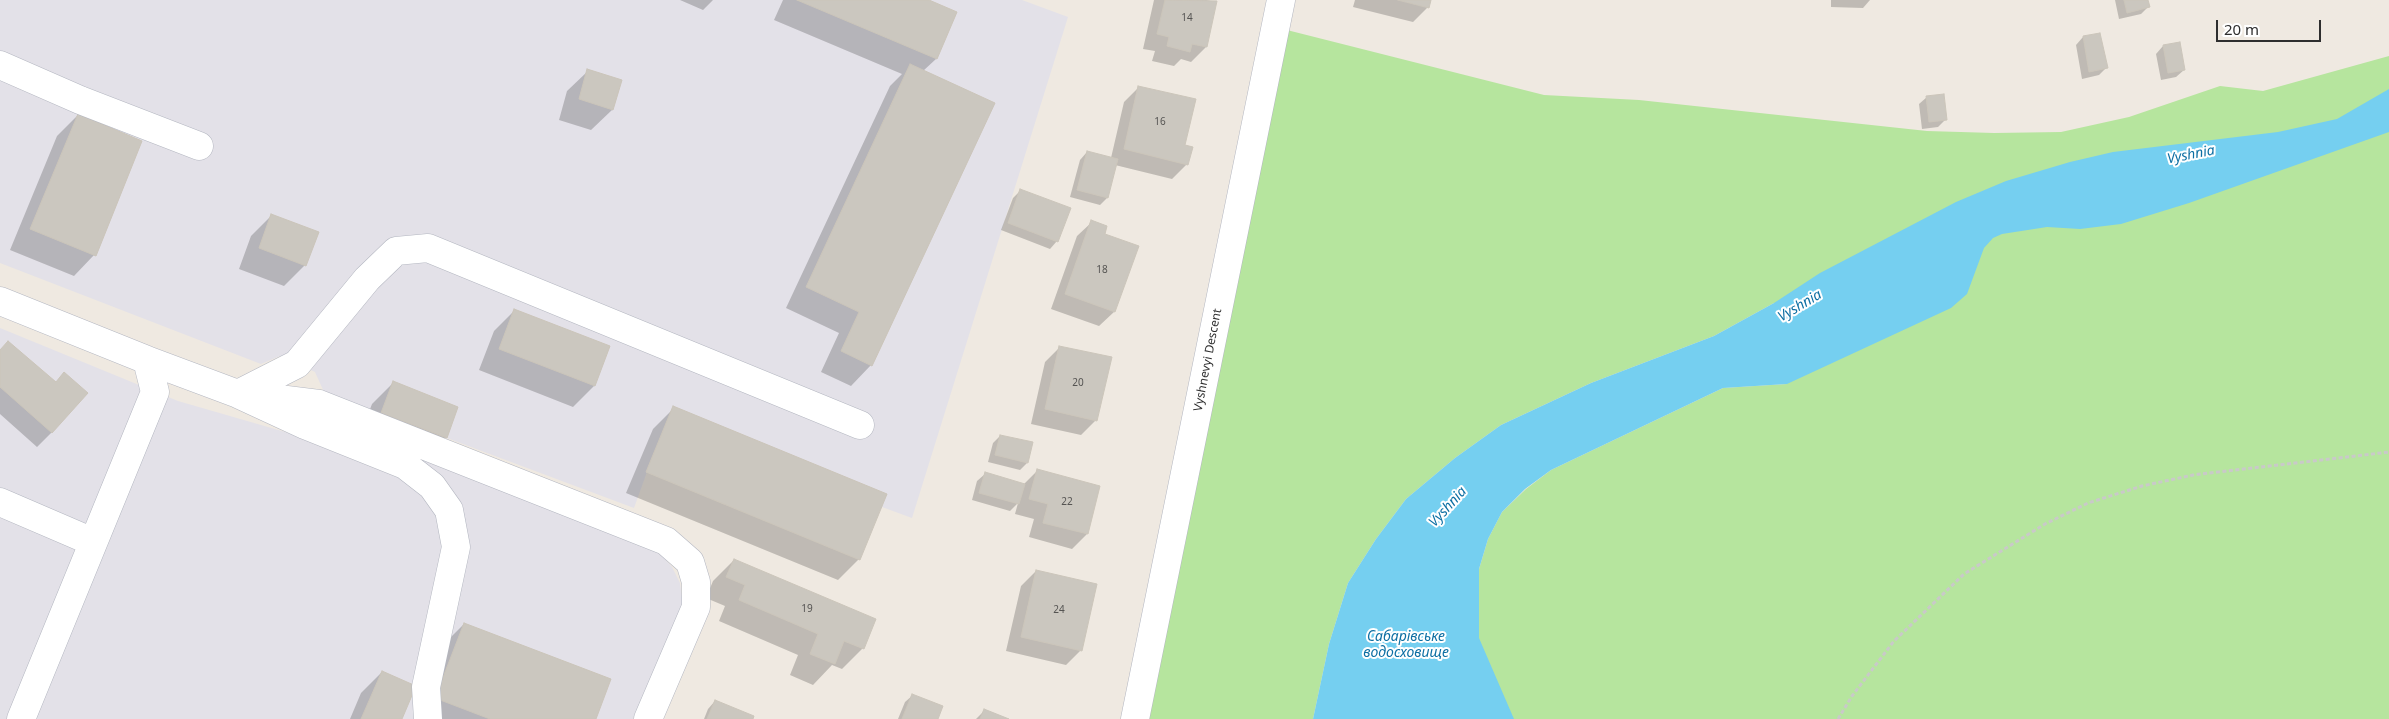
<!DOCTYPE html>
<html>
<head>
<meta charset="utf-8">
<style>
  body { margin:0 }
  #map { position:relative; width:2389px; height:719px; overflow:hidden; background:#efe9e1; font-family:"Noto Sans",sans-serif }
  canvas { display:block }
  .scale { position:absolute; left:2216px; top:20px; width:105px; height:22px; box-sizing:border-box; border:2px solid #2e2e2e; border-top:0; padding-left:6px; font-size:15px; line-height:18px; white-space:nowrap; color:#2e2e2e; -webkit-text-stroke:4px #fff; paint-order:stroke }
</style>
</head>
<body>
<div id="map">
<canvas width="2389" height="719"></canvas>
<div class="scale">20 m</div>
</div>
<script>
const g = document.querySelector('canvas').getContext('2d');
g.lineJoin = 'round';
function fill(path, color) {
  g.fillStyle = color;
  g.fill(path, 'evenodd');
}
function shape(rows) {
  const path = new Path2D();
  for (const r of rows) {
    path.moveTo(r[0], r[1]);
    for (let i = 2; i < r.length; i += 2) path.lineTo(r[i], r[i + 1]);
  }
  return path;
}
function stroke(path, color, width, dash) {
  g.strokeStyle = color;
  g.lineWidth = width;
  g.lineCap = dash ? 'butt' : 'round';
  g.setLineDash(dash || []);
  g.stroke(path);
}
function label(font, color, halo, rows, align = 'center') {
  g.font = font + ' "Noto Sans",sans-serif';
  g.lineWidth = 4;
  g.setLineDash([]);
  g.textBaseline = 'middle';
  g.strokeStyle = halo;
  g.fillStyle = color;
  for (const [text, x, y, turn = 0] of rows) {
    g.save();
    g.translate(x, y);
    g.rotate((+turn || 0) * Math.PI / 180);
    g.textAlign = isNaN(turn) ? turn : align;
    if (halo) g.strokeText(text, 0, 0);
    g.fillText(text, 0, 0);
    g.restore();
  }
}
fill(shape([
  [0,0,1022,0,1068,17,912,518,882,507,745,512,647,472,634,508,324,392,315,372,280,356,261,364,0,263],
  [0,328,178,401,306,438,316,414,658,551,672,567,680,583,683,605,633,719,0,719]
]), '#e3e1e8');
fill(shape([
  [1275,27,1544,95,1639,100,1927,131,1994,133,2061,132,2129,117,2220,86,2263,91,2389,56,2389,719,1407,719,1479,638,1479,569,1488,539,1502,512,1526,489,1551,470,1723,388,1787,384,1774,303,1714,336,1591,383,1501,425,1455,458,1406,499,1376,539,1348,583,1329,644,1313,719,1135,719]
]), '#b6e59e');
fill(shape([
  [2389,89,2389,132,2189,203,2121,224,2080,229,2047,227,2002,234,1993,238,1984,248,1967,294,1951,308,1787,384,1723,388,1551,470,1525,489,1502,512,1488,539,1479,569,1479,638,1514,719,1313,719,1329,644,1348,583,1376,539,1406,499,1455,458,1501,425,1591,383,1714,336,1774,303,1820,273,1956,202,2006,181,2070,162,2113,152,2278,132,2337,119]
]), '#75cff0');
fill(shape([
  [680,0,713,0,703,10],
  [783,0,926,0,936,59,923,71,871,365,851,386,821,372,839,333,786,308,890,86,902,74,774,20],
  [1154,0,1206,0,1216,2,1206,47,1191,62,1181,59,1174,66,1152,61,1155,51,1143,49],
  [1355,0,1430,0,1428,7,1413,22,1353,7],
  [1831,0,1870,0,1863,8,1831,7],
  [2115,0,2147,0,2148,7,2141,14,2119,19],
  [2099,34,2106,68,2099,75,2082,79,2076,45,2083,37],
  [2163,46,2184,70,2176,77,2161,80,2156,54],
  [588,71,612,110,591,130,559,120,567,91],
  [1139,87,1184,146,1187,164,1172,179,1115,165,1107,198,1100,205,1070,197,1080,160,1087,152,1111,158,1124,102],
  [1927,97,1945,120,1938,127,1922,129,1919,104],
  [78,115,94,255,74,276,10,250,57,136],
  [1020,191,1057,241,1050,249,1001,230,1013,198],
  [272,215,305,265,284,286,239,269,251,236],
  [1092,222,1103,235,1137,247,1114,312,1099,326,1051,309,1077,236],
  [515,310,608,347,594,386,573,407,479,370,494,331],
  [1060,347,1096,420,1081,435,1031,424,1045,362],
  [0,350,52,432,37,447,0,414],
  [393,383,446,437,425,458,361,433,372,404],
  [674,408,859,559,838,580,626,493,653,429],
  [1000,436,1027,463,1020,470,988,462,993,443],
  [1037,471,1099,487,1087,534,1072,549,1029,537,1034,519,1015,514,1018,503,1010,511,972,500,977,481,985,474,1023,485],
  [734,560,863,648,842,669,832,665,813,685,790,675,798,655,719,621,725,606,706,598,713,581],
  [1036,571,1081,650,1066,665,1006,651,1021,586],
  [464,624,595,719,415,719,443,645],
  [382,672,401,719,350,719,361,693],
  [913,695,936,719,898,719,905,702],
  [715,701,751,719,704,719,708,709],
  [984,711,1006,719,976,719]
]), '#0003');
const building = shape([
  [797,0,929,0,957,12,937,59,797,0],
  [1165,0,1217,1,1207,47,1192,44,1190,52,1167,46,1169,37,1157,34,1165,0],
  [1398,0,1431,0,1429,8,1398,0],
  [2124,0,2148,0,2150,7,2127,13,2124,0],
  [2100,33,2108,68,2089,72,2083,36,2100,33],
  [2180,42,2185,70,2168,73,2163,45,2180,42],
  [910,64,995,103,872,366,841,351,859,312,806,287,910,64],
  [587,69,622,80,613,110,579,99,587,69],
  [1138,86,1196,99,1185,145,1193,147,1188,165,1124,149,1138,86],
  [1944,94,1947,120,1929,122,1926,96,1944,94],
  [78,114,142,141,96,256,30,229,78,114],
  [1087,151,1118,159,1108,198,1077,190,1087,151],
  [1020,189,1071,208,1058,242,1008,223,1020,189],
  [271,214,319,232,306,266,259,248,271,214],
  [1091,220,1107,226,1105,234,1139,246,1115,312,1065,294,1091,220],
  [514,309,610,346,595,386,499,349,514,309],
  [8,341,56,382,64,372,88,393,52,433,0,387,0,350,8,341],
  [1059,346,1112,357,1097,421,1045,409,1059,346],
  [393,381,458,407,447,438,381,413,393,381],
  [673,406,887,494,860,560,646,472,673,406],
  [1000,435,1033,442,1028,463,995,455,1000,435],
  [1037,469,1100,486,1088,534,1043,523,1048,504,1029,499,1037,469],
  [985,472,1025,484,1019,504,979,493,985,472],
  [734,559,876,619,864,649,844,641,835,664,810,654,818,634,739,600,745,585,726,577,734,559],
  [1036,570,1097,584,1082,651,1021,637,1036,570],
  [464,623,611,679,596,719,490,719,435,698,464,623],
  [382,671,416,686,402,719,361,719,382,671],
  [912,694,943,706,938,719,902,719,912,694],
  [715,700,754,716,753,719,707,719,715,700],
  [984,709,1009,719,980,719,984,709]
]);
fill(building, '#cbc7bf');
stroke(building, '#cbc5ba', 1);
const minor = shape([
  [0,65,80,100,199,146],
  [0,301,147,360,155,392,21,719],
  [147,360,238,394,305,425,405,465,432,486,449,510,456,547,426,687,428,719],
  [238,394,297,364,367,279,396,251,428,248,860,425],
  [238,394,319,404,666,541,690,562,696,582,696,607,648,719],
  [0,502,93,542],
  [1135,719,1281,0]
]);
stroke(minor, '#b4b7c1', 29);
stroke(shape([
  [1838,719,1852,696,1894,641,1964,574,2045,524,2088,503,2142,486,2193,475,2389,452]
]), '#c9c9c9', 3, [4, 2.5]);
stroke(minor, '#fff', 28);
label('10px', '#555452', null, [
  ["14",1187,18],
  ["16",1160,122],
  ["18",1102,270],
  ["20",1078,383],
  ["22",1067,502],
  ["19",807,609],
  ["24",1059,610]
]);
label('12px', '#2e2e2e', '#fff', [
  ["Vyshnevyi Descent",1208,360,-79]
]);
label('italic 14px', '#0d6fa3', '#fff', [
  ["Vyshnia",2191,155,-11],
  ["Vyshnia",1800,306,-31],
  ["Vyshnia",1448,507,-48],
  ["Сабарівське",1406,637],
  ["водосховище",1406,653]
]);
</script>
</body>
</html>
